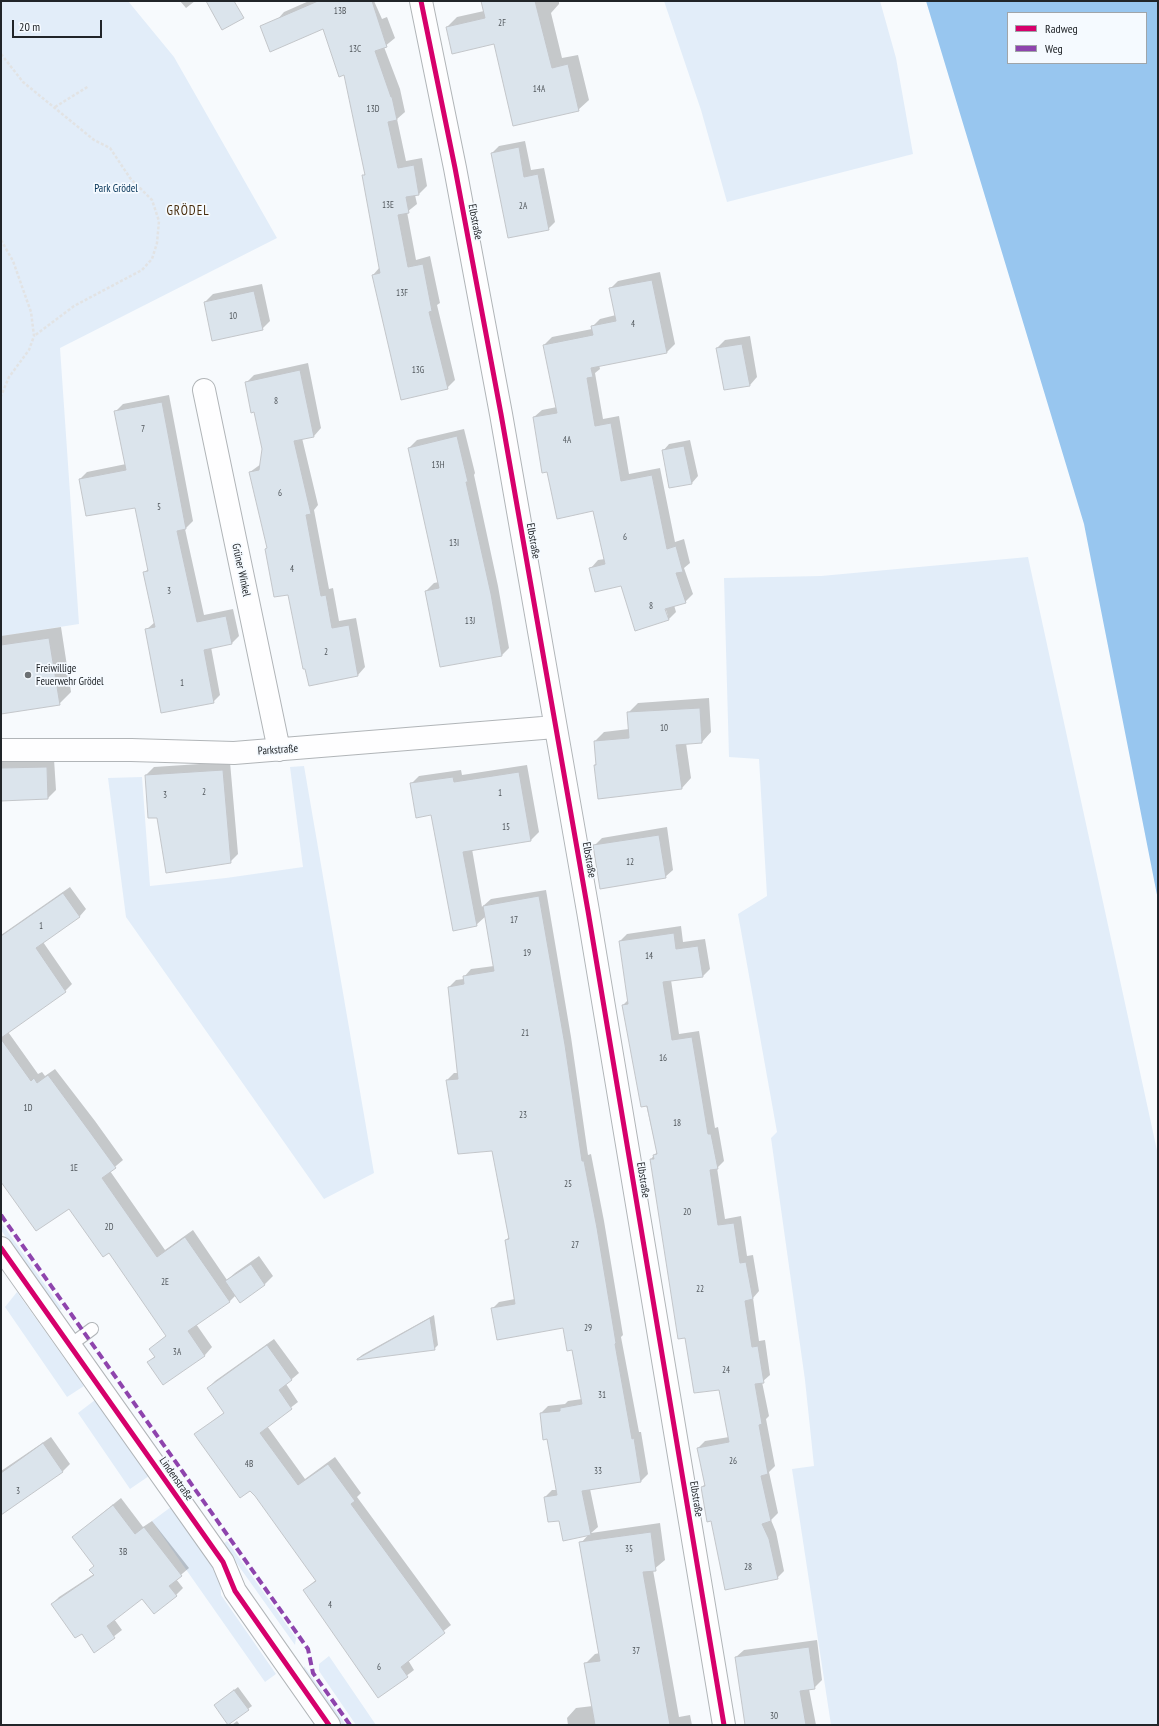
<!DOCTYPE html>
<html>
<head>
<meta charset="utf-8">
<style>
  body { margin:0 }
  #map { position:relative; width:1159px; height:1726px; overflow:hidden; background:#f7fafd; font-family:"PT Sans Narrow",sans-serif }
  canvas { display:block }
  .frame { position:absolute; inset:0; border:2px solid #212529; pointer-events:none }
  .legend { position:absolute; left:1007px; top:12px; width:140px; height:52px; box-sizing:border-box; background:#f5faff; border:1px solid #a0a5a9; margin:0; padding:5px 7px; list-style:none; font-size:12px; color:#212529 }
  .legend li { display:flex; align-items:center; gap:8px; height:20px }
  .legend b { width:20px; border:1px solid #a0a5a9 }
  .scale { position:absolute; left:12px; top:20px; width:90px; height:18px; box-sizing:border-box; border:2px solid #212529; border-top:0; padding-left:5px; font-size:12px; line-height:14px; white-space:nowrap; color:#212529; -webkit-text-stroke:3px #f5faff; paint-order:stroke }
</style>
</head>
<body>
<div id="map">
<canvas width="1159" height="1726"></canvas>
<div class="frame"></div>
<ul class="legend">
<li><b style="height:5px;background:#d6006c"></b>Radweg</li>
<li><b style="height:5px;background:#8e44ad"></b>Weg</li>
</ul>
<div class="scale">20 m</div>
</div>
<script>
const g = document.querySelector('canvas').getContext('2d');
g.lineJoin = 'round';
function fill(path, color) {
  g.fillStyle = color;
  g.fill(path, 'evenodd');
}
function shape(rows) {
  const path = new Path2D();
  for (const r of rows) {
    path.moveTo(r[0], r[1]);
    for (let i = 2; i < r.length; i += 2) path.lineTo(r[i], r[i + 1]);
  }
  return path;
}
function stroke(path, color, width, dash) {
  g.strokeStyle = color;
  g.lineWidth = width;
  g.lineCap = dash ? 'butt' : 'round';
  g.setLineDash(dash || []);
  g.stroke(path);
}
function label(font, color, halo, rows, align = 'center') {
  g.font = font + ' "PT Sans Narrow",sans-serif';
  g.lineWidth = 3.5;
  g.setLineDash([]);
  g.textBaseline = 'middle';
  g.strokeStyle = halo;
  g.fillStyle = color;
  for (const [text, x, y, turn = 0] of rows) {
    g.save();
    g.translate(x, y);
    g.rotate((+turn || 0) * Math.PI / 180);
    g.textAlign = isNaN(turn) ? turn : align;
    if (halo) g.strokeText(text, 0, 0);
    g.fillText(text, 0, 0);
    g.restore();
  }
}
fill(shape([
  [1,1,128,1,174,57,277,238,60,348,79,624,1,636],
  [664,1,880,1,896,58,913,154,727,202,701,110],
  [1028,557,1158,1155,1158,1725,831,1725,792,1469,814,1466,805,1380,771,1138,777,1132,738,914,767,896,759,759,729,757,724,578,821,576],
  [304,766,374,1173,324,1199,126,917,108,778,142,777,150,886,226,878,303,867,290,767],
  [1,1222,62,1309,57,1311,1,1230],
  [17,1292,84,1386,67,1397,5,1307],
  [95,1400,149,1476,130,1489,78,1413],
  [171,1507,220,1576,221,1595,276,1674,265,1682,152,1521],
  [227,1541,296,1638,295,1645,223,1544],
  [329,1656,376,1725,356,1725,319,1671,319,1664],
  [304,1666,346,1725,340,1725,304,1672]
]), '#e2edf9');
fill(shape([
  [926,1,1158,1,1158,900,1084,524],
  [1008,13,1146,13,1146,63,1008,63]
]), '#98c6ef');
fill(shape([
  [180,1,195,1,186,8],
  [309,1,374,1,382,19,387,17,395,38,384,47,400,89,405,112,397,119,406,161,422,158,427,186,419,194,415,195,417,204,407,212,416,260,430,256,440,303,437,305,455,380,447,388,373,275,380,267,364,175,366,173,345,74,324,27,277,20,284,12],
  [482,1,559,1,559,4,551,13,562,58,578,55,589,100,578,110,495,43,447,27,457,17,484,11],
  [525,141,531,170,544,168,555,222,548,229,492,153,499,146],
  [660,272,675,344,667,352,599,365,600,369,595,373,603,419,619,416,629,474,660,468,675,542,684,539,690,563,684,568,693,594,685,602,674,605,676,612,668,620,621,585,591,568,598,560,605,559,594,510,548,471,534,417,542,410,557,407,544,345,552,337,592,329,592,327,600,319,616,315,610,289,618,281],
  [664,604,668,616,666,616],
  [262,284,270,321,262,329,205,302,213,294],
  [750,336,757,377,750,385,717,348,725,340],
  [308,363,321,428,314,436,302,438,318,505,314,510,329,589,333,588,339,621,356,618,365,667,358,675,289,594,266,549,268,547,250,472,261,464,263,449,255,411,246,383,254,375],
  [169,395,193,521,185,529,204,615,233,609,239,636,232,643,211,647,220,695,213,702,146,630,155,622,144,573,149,568,136,507,80,479,87,472,126,464,116,411,123,404],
  [464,429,475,473,474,475,498,586,509,648,502,655,426,591,434,583,439,582,409,448,417,440],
  [690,440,698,476,692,483,663,451,669,444],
  [61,627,71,692,59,704,1,713,1,636],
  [709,698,711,732,702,742,686,743,691,778,682,788,595,765,597,763,595,741,604,732,629,729,628,713,638,703],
  [54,759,56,790,48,798,1,800,1,761],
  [230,762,238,854,230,862,158,817,146,775,154,767],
  [527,765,539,832,531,840,472,849,482,907,491,899,546,890,571,1037,588,1155,591,1154,604,1221,623,1335,621,1337,639,1432,641,1432,648,1474,641,1481,590,1489,598,1527,591,1533,660,1523,665,1560,653,1570,679,1717,690,1715,692,1725,568,1725,567,1718,576,1708,593,1706,585,1664,595,1654,600,1653,581,1543,589,1534,559,1520,545,1497,552,1490,557,1490,548,1438,541,1413,548,1406,565,1404,568,1401,582,1399,573,1349,564,1327,492,1309,499,1302,515,1299,506,1240,509,1237,493,1150,447,1080,454,1073,458,1073,449,987,456,980,464,979,464,977,471,969,494,966,486,916,476,925,432,814,411,784,419,776,461,770,462,775],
  [667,827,673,870,665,877,594,846,602,838],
  [70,887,86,909,80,916,43,942,72,984,65,991,1,967,1,935],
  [681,926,683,942,705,939,710,969,703,976,671,980,679,1034,699,1031,715,1128,718,1127,724,1161,717,1168,725,1219,741,1216,747,1256,753,1255,759,1291,753,1298,759,1341,765,1340,770,1375,762,1382,769,1416,766,1419,775,1466,769,1472,778,1513,771,1520,776,1532,784,1571,777,1578,711,1519,702,1487,705,1484,698,1448,705,1441,729,1437,719,1388,686,1337,651,1159,657,1152,623,1005,628,1000,620,941,627,934],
  [1,1022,38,1074,42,1072,45,1076,55,1069,95,1121,123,1160,110,1171,165,1250,193,1230,227,1280,235,1273,259,1256,273,1276,265,1284,240,1301,236,1295,229,1302,196,1324,212,1347,205,1355,163,1384,149,1362,155,1356,150,1349,167,1335,109,1251,69,1207,1,1180],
  [434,1315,438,1345,434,1349,358,1359,362,1355],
  [274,1339,299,1373,286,1384,298,1402,267,1426,305,1479,335,1457,361,1493,357,1497,451,1625,408,1660,414,1670,379,1697,304,1590,317,1579,256,1495,195,1434,225,1412,208,1388,215,1381],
  [51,1437,70,1464,63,1471,3,1512,1,1509,1,1471],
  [121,1498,143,1527,152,1521,189,1568,176,1579,183,1588,176,1595,142,1597,114,1619,122,1630,95,1651,82,1633,52,1604,59,1597,94,1574,95,1566,73,1537],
  [817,1640,822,1680,814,1688,809,1689,816,1725,747,1725,736,1657,744,1650],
  [238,1687,252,1706,248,1709,215,1705],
  [237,1721,240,1725,232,1725]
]), '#0003');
const building = shape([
  [206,1,234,1,244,18,222,30,206,1],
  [318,1,372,1,387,47,375,51,391,97,392,97,397,120,388,122,398,168,414,165,419,195,406,197,409,213,398,215,408,267,423,264,432,311,429,312,448,389,401,400,372,275,380,273,362,175,365,175,344,75,339,77,323,29,270,52,260,26,318,1],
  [481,1,535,1,552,68,568,64,579,111,513,126,494,44,452,54,446,27,485,18,481,1],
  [519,147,524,177,538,174,549,230,508,238,491,153,519,147],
  [652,280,667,353,591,368,593,377,587,378,595,426,611,423,621,481,652,475,667,549,676,546,683,572,676,573,686,603,665,609,669,620,635,631,621,586,595,592,589,568,605,564,593,511,557,519,547,472,542,473,533,417,557,413,543,345,593,335,591,326,616,321,609,288,652,280],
  [254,291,263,330,212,341,204,302,254,291],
  [742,344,750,386,724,390,716,348,742,344],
  [300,370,314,437,294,441,311,514,306,515,321,596,326,595,332,628,349,625,358,676,309,686,305,669,303,669,288,595,274,597,265,549,267,548,249,472,259,470,262,449,254,412,251,413,245,382,300,370],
  [162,402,186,529,177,531,197,622,226,616,232,644,204,650,214,703,161,713,145,629,155,627,143,572,148,571,135,508,86,516,79,479,126,470,114,411,162,402],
  [457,436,468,482,466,482,491,594,502,656,440,667,425,591,439,588,408,448,457,436],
  [684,446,692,484,669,488,662,450,684,446],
  [49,638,60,705,1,714,1,645,49,638],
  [700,708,702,743,676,745,682,789,598,799,594,765,596,765,594,741,629,738,627,712,700,708],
  [47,767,48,799,1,801,1,768,47,767],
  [223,770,231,863,166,873,157,818,148,818,145,775,223,770],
  [519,772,531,841,463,852,477,926,453,931,431,815,416,818,410,783,453,777,454,782,519,772],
  [659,835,666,878,600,889,593,845,659,835],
  [63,893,80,917,36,948,66,992,1,1038,1,936,63,893],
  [539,896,565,1045,582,1161,584,1161,597,1228,616,1343,615,1344,632,1439,634,1438,641,1482,582,1491,591,1535,563,1541,559,1521,548,1522,544,1497,557,1495,547,1439,543,1440,540,1413,560,1411,560,1408,582,1404,572,1350,567,1351,563,1328,497,1340,491,1308,515,1304,505,1240,509,1239,492,1151,458,1154,446,1080,458,1079,448,987,464,984,463,976,494,971,483,906,539,896],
  [674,933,676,949,698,946,703,977,663,982,672,1040,692,1037,708,1134,711,1134,718,1169,710,1170,718,1225,734,1223,740,1263,746,1262,753,1299,745,1301,752,1347,758,1346,764,1383,755,1384,762,1424,759,1425,768,1474,761,1476,771,1521,762,1524,769,1539,778,1579,725,1590,711,1521,707,1522,701,1487,705,1486,697,1448,729,1442,719,1390,694,1393,685,1338,678,1339,650,1159,654,1159,653,1155,657,1154,647,1106,641,1107,622,1005,628,1004,619,941,674,933],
  [1,1039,31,1081,34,1078,37,1083,48,1075,87,1128,116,1168,102,1178,157,1257,185,1237,230,1302,188,1331,205,1356,163,1385,147,1362,155,1357,149,1349,166,1336,109,1253,103,1257,69,1209,36,1231,1,1182,1,1039],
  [251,1264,265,1285,240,1303,225,1281,251,1264],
  [430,1318,435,1350,357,1360,357,1359,430,1318],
  [267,1345,292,1380,279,1390,292,1409,260,1433,298,1485,328,1464,355,1501,351,1504,445,1633,401,1667,408,1677,378,1698,303,1590,316,1581,255,1496,250,1491,240,1498,194,1434,224,1413,207,1388,267,1345],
  [43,1443,63,1472,1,1515,1,1473,43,1443],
  [113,1505,135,1534,144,1527,182,1576,169,1586,177,1596,154,1614,142,1599,107,1626,115,1638,94,1653,82,1634,75,1638,51,1604,94,1575,89,1570,94,1566,72,1537,113,1505],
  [651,1532,656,1571,643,1572,670,1725,595,1725,584,1663,600,1661,579,1542,651,1532],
  [809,1647,815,1689,800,1691,806,1725,745,1725,735,1657,809,1647],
  [234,1690,249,1710,228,1725,214,1705,234,1690]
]);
fill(building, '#dbe4ec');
stroke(building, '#c3c6ca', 1);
const service = shape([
  [69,1346,92,1329]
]);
const minor = shape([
  [421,1,455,168,501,414,588,911,724,1725],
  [204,390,279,750],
  [1,750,131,750,234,753,555,727],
  [1,1248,223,1562,235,1591,329,1725]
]);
stroke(service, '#b1b5b8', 14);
stroke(minor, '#b1b5b8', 24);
stroke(shape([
  [1,54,23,82,94,140,110,148,130,178,152,200,159,221,157,243,152,259,142,270,74,306,34,336],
  [55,107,89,86],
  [1,240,13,261,31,312,34,336,29,350,9,377,1,396]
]), '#e2e3e4', 2.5, [3, 2]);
stroke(service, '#fefeff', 12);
stroke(minor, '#fefeff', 22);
stroke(shape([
  [1,1215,308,1649,313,1673,350,1725]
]), '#8e44ad', 4, [8, 4]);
stroke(shape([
  [421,1,455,168,501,414,588,911,724,1725],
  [1,1248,223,1562,235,1591,329,1725]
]), '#d6006c', 5);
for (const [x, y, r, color] of [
  [28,675,4,"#6c7073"]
]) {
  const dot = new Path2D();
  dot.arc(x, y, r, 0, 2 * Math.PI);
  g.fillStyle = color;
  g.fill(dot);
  stroke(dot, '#f5faff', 1.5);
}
label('9px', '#50565b', null, [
  ["13B",340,11],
  ["2F",502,23],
  ["13C",355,49],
  ["14A",539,89],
  ["13D",373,109],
  ["13E",388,205],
  ["2A",523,206],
  ["13F",402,293],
  ["10",233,316],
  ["4",633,324],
  ["13G",418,370],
  ["8",276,401],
  ["7",143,429],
  ["4A",567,440],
  ["13H",438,465],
  ["6",280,493],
  ["5",159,507],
  ["6",625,537],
  ["13I",454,543],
  ["4",292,569],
  ["3",169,591],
  ["8",651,606],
  ["13J",470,621],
  ["2",326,652],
  ["1",182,683],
  ["10",664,728],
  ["2",204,792],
  ["1",500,793],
  ["3",165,795],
  ["15",506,827],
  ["12",630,862],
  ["17",514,920],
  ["1",41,926],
  ["19",527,953],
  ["14",649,956],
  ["21",525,1033],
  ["16",663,1058],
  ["1D",28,1108],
  ["23",523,1115],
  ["18",677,1123],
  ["1E",74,1168],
  ["25",568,1184],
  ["20",687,1212],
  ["2D",109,1227],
  ["27",575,1245],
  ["2E",165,1282],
  ["22",700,1289],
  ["29",588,1328],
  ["3A",177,1352],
  ["24",726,1370],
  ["31",602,1395],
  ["26",733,1461],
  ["4B",249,1464],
  ["33",598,1471],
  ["3",18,1491],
  ["35",629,1549],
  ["3B",123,1552],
  ["28",748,1567],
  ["4",330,1605],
  ["37",636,1651],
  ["6",379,1667],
  ["30",774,1716]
]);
label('11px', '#003156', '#f5faff', [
  ["Park Grödel",116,189]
]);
label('11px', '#212529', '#f5faff', [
  ["Elbstraße",475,222,79],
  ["Elbstraße",533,541,80],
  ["Grüner Winkel",241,570,78],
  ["Parkstraße",278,750,-4],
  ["Elbstraße",589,860,80],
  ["Elbstraße",643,1180,81],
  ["Lindenstraße",176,1479,55],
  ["Elbstraße",696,1499,81]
]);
label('11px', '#212529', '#f5faff', [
  ["Freiwillige",36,669],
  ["Feuerwehr Grödel",36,682]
], 'left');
g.letterSpacing = '1px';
label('13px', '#482d0d', '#f5faff', [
  ["GRÖDEL",188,211]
]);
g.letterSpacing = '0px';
</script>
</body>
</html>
